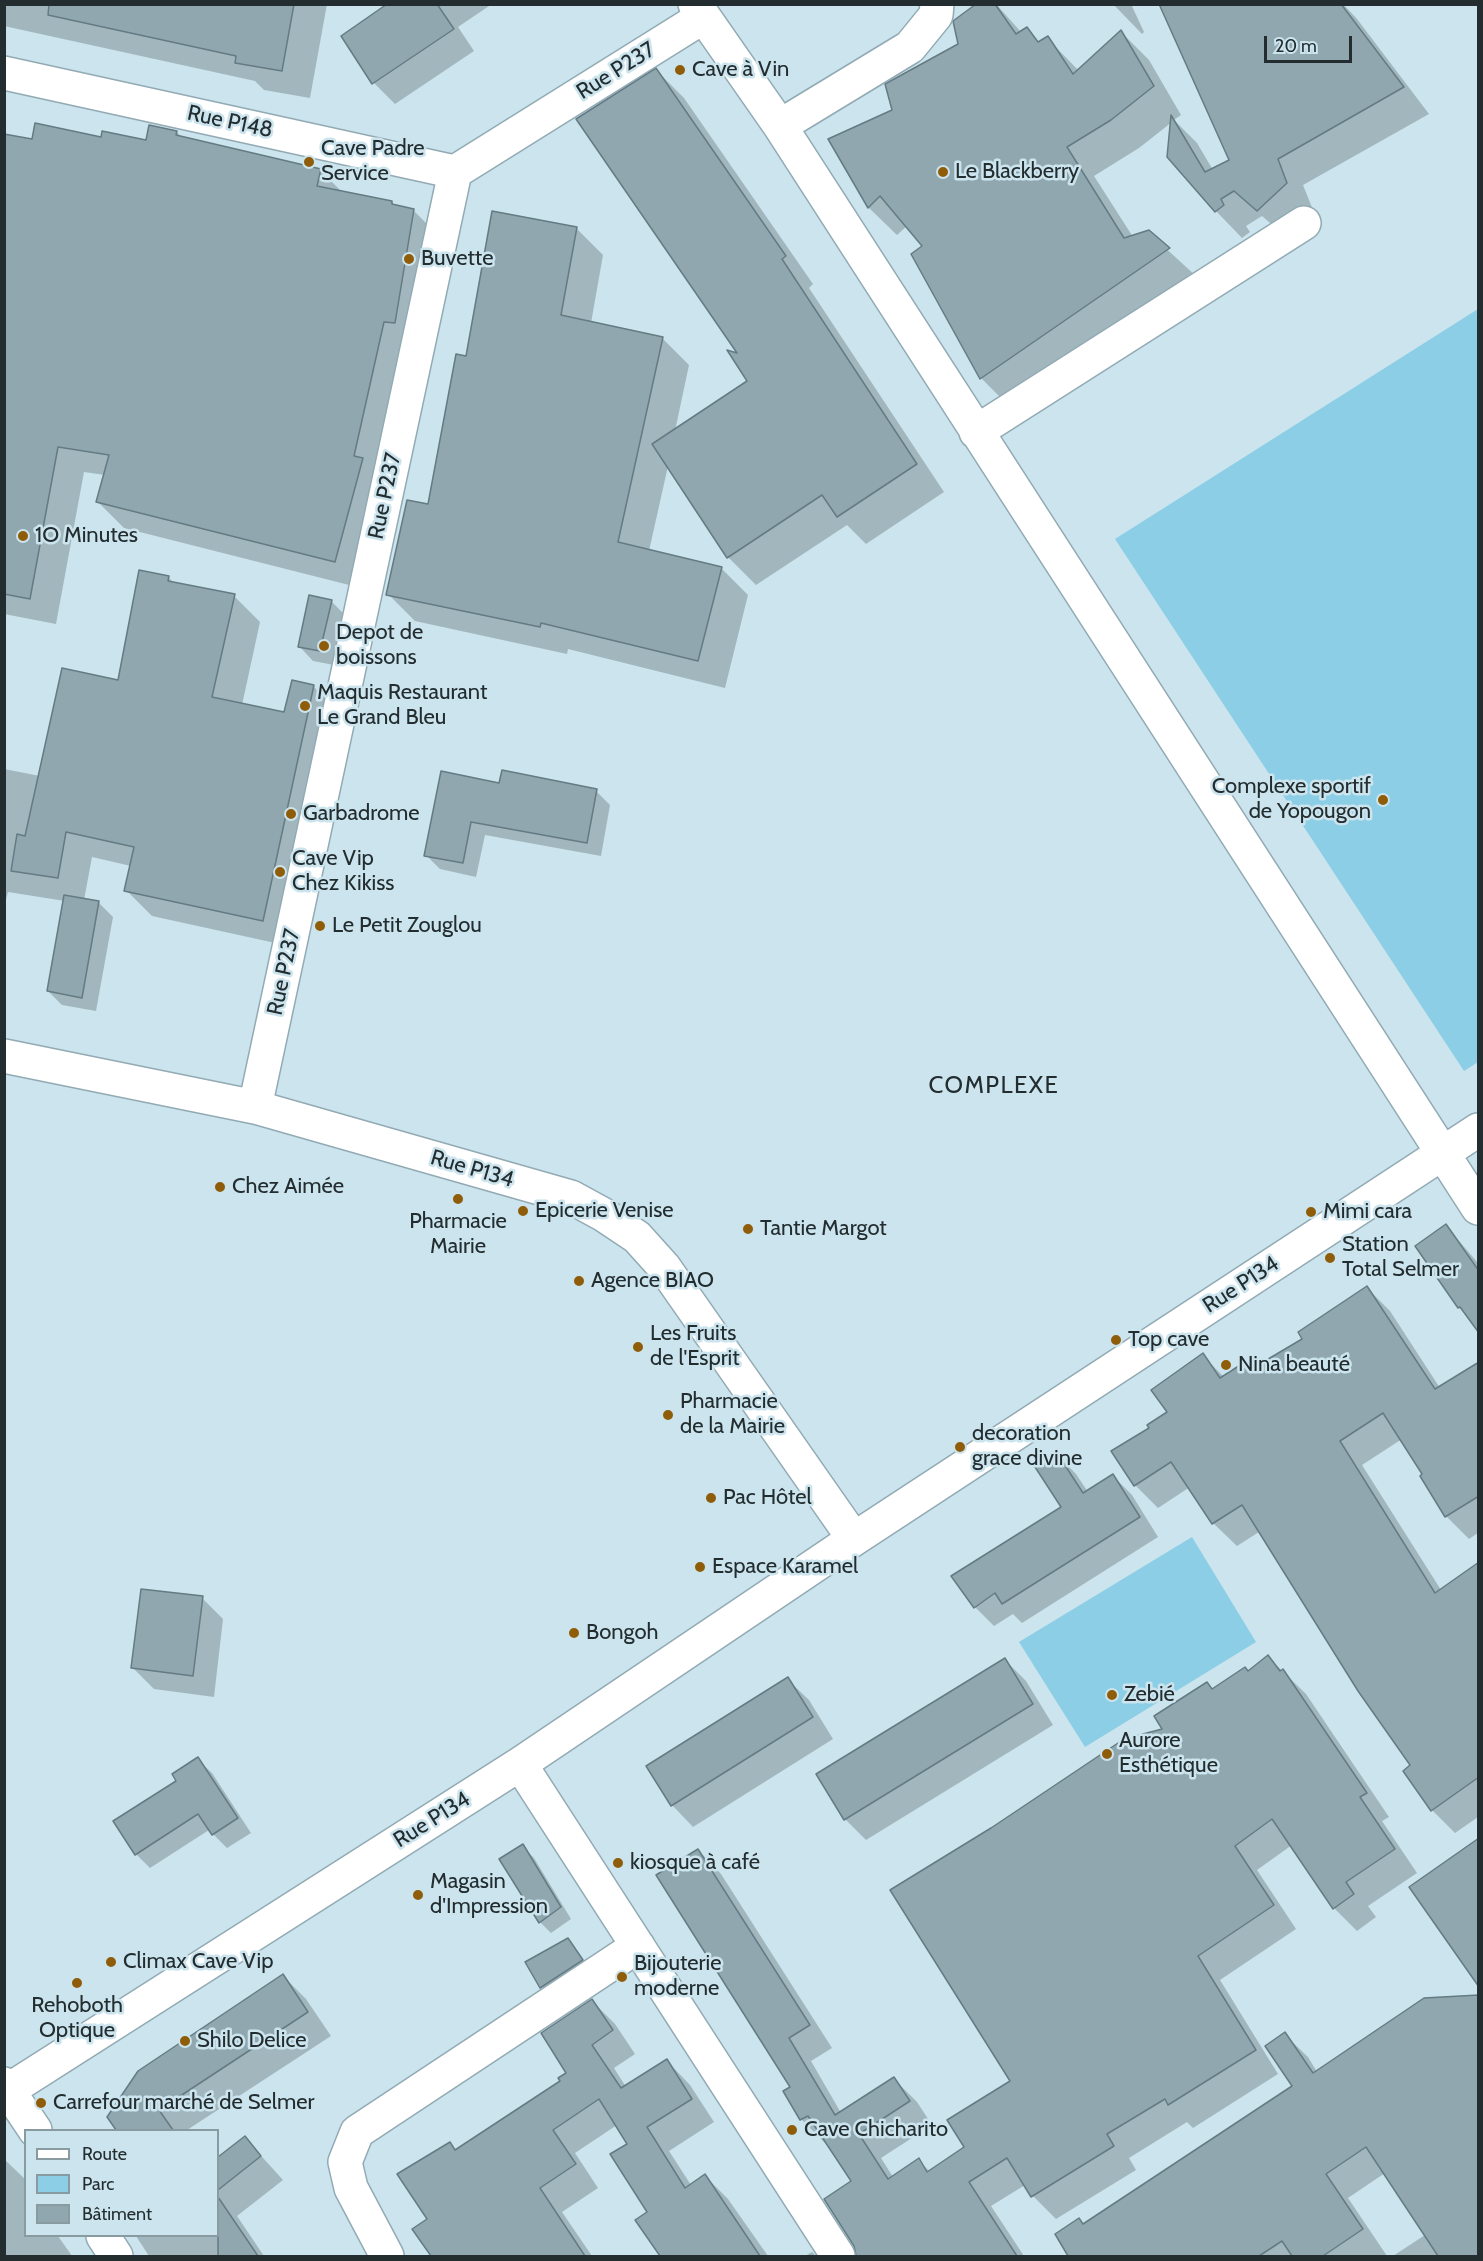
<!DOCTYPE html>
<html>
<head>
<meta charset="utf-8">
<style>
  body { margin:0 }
  #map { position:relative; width:1483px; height:2261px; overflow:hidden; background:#cbe4ed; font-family:Cabin,sans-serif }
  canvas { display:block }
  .frame { position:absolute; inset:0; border:6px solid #232d30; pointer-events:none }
  .legend { position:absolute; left:24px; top:2129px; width:195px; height:108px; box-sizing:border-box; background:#cbe4ed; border:2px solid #889ba1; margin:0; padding:8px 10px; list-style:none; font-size:18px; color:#232d30 }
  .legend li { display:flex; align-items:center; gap:12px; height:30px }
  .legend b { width:30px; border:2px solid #889ba1 }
  .scale { position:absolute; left:1264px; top:36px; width:88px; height:27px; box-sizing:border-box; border:3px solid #232d30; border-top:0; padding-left:8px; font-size:18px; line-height:21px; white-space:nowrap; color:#232d30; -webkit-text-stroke:4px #cbe4ed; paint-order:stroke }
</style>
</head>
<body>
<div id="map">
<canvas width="1483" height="2261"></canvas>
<div class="frame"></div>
<ul class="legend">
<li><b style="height:8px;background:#fff"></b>Route</li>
<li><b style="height:16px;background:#8bcee5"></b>Parc</li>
<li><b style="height:16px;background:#90a7b0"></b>Bâtiment</li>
</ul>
<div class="scale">20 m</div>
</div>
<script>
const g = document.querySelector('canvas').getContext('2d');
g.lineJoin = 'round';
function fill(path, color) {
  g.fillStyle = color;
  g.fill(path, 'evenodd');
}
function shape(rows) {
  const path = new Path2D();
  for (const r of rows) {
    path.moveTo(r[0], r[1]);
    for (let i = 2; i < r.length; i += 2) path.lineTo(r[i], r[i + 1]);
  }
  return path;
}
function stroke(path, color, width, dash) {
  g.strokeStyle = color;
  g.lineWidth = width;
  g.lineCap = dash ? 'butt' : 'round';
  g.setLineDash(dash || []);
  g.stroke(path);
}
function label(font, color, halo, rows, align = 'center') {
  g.font = font + ' Cabin,sans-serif';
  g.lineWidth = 5;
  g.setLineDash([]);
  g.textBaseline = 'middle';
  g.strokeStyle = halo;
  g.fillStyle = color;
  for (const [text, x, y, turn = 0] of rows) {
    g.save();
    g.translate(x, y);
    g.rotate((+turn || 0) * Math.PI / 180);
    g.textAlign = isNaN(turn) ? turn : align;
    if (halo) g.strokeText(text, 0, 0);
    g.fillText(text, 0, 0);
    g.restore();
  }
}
fill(shape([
  [1478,309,1478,1062,1464,1071,1115,539],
  [1192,1537,1256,1642,1085,1747,1019,1642]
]), '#8bcee5');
fill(shape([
  [4,4,327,4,310,98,264,90,255,81,4,26],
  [390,4,492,4,458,27,474,51,395,104,374,83],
  [979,4,996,4,1021,32,1026,29,1040,43,1047,38,1079,71,1121,32,1149,60,1181,115,1174,120,1197,143,1213,170,1231,161,1194,4,1343,4,1357,19,1429,114,1303,185,1313,210,1285,236,1262,216,1246,226,1250,232,1242,238,1216,211,1172,122,1139,148,1094,176,1133,237,1148,232,1197,277,1009,406,981,378,925,246,907,226,897,235,869,208,830,139,893,111,960,45],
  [1113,4,1131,4,1144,32,1142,34],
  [656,70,684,98,813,284,809,288,944,492,866,544,847,525,756,585,728,557,668,466,649,551,721,568,748,595,725,688,568,649,567,654,415,621,388,594,429,506,467,358,576,228,603,255,591,323,662,338,689,365,675,431,749,382],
  [177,132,182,138,320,170,342,192,392,202,396,207,413,210,439,236,361,588,124,528,98,502,105,475,84,472,56,624,4,614,4,136,33,141,102,138,147,141],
  [168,577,175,584,234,596,260,622,242,705,285,714,313,686,339,712,289,946,152,916,126,890,131,866,92,857,84,900,99,903,113,917,96,1011,62,1005,48,991,65,901,8,892,4,907,4,769,40,776,119,682],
  [331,601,345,615,334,665,313,661,299,646],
  [500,785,596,791,610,805,601,856,485,835,476,877,440,869,426,855],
  [1446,1226,1478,1263,1478,1331],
  [1367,1288,1390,1311,1440,1388,1478,1364,1478,1533,1469,1539,1446,1516,1402,1439,1362,1465,1441,1590,1478,1564,1478,1817,1455,1833,1432,1810,1412,1766,1259,1532,1237,1546,1213,1523,1190,1487,1158,1508,1135,1485,1151,1428,1169,1413,1202,1355,1224,1377,1248,1362,1255,1369,1304,1339],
  [1057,1455,1076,1474,1088,1492,1113,1476,1132,1495,1158,1537,1022,1623,1013,1614,994,1626,975,1607,1063,1507],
  [202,1598,223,1619,214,1697,154,1689,133,1668],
  [1268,1657,1306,1694,1389,1817,1382,1821,1417,1873,1368,1906,1376,1917,1357,1931,1334,1908,1292,1845,1257,1870,1296,1929,1220,1980,1278,2074,1193,2128,1187,2122,1129,2158,1136,2170,1056,2219,1033,2196,1025,2185,991,2206,1024,2256,858,2256,853,2181,827,2141,825,2143,801,2119,785,2092,792,2088,698,1850,721,1874,832,2048,811,2061,841,2113,894,2079,917,2102,932,2125,881,2158,893,2177,919,2160,930,2172,966,2148,1012,2082,1164,1730,1213,1690,1248,1672],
  [1005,1660,1026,1681,1053,1725,866,1840,845,1819],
  [787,1679,809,1700,833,1739,693,1827,672,1805,648,1767],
  [197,1759,212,1773,251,1833,227,1848,209,1830,150,1868,136,1854,178,1781],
  [522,1846,534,1858,571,1919,551,1933,540,1922],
  [567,1940,589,1967,548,1994,527,1962],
  [283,1976,306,1999,331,2036,187,2130,118,2130,109,2117],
  [1478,1997,1478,2256,1393,2256,1425,2235,1385,2173,1348,2198,1387,2256,1070,2256,1057,2235,1084,2226,1294,2086,1284,2034,1308,2057,1317,2072],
  [592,2001,615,2024,635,2054,614,2068,626,2087,667,2061,690,2085,714,2122,669,2151,691,2185,705,2176,728,2199,768,2256,660,2256,638,2221,649,2213,629,2144,617,2125,575,2153,598,2188,562,2212,592,2256,433,2256,414,2229,429,2219,450,2144,457,2151,562,2081,568,2073],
  [245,2138,283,2180,237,2216,264,2256,149,2256,136,2236,218,2236,218,2159],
  [4,2159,26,2180,26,2236,58,2236,72,2256,4,2256],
  [812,2252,816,2256,805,2256]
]), '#0003');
const building = shape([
  [49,4,294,4,282,71,235,63,236,56,48,15,49,4],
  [387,4,437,4,454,29,372,84,341,36,387,4],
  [976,4,995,4,1016,34,1027,27,1038,42,1048,36,1073,74,1121,30,1154,86,1111,120,1067,147,1124,238,1149,230,1170,248,980,379,911,254,922,246,880,196,868,208,828,139,892,110,885,84,958,44,953,21,976,4],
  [1159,4,1341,4,1404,87,1278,159,1287,183,1257,211,1234,191,1221,199,1224,205,1215,212,1167,157,1171,115,1205,172,1229,160,1159,4],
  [656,68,786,256,782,259,917,464,837,517,822,495,727,558,652,444,747,381,727,350,737,353,576,119,656,68],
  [35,123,101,137,102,131,146,140,149,125,177,131,176,135,321,169,317,186,392,201,392,204,414,209,395,323,384,322,354,456,363,458,335,562,96,502,109,455,58,447,30,599,4,594,4,134,32,139,35,123],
  [492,211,577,227,561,315,663,337,618,542,722,567,698,661,541,623,540,627,386,595,407,500,428,504,456,354,466,356,492,211],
  [139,570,169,576,168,581,235,594,212,697,284,712,292,680,314,685,263,921,124,891,134,847,66,832,58,878,11,871,17,834,25,836,62,668,118,680,139,570],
  [309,595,332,600,320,651,298,647,309,595],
  [502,770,597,789,587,843,471,822,463,863,424,856,441,771,499,783,502,770],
  [64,895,99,901,82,998,47,991,64,895],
  [1446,1224,1479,1271,1479,1333,1460,1307,1458,1308,1415,1246,1446,1224],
  [1367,1286,1435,1389,1479,1362,1479,1496,1445,1517,1420,1476,1422,1474,1383,1413,1340,1441,1435,1593,1479,1562,1479,1777,1431,1811,1403,1771,1410,1765,1358,1691,1242,1505,1212,1524,1171,1462,1134,1486,1111,1451,1149,1428,1147,1425,1167,1412,1151,1390,1203,1353,1220,1378,1248,1360,1253,1368,1302,1339,1298,1332,1367,1286],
  [1057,1453,1083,1493,1113,1474,1140,1517,1002,1604,995,1593,974,1608,951,1576,1061,1507,1035,1467,1057,1453],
  [141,1589,203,1596,193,1676,131,1668,141,1589],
  [1268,1655,1280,1671,1283,1669,1367,1793,1360,1797,1395,1849,1346,1882,1354,1894,1333,1909,1272,1819,1235,1846,1274,1905,1198,1956,1256,2050,1168,2105,1165,2099,1107,2134,1114,2146,1031,2197,1007,2158,969,2182,1017,2256,856,2256,854,2246,824,2199,851,2181,808,2116,800,2120,783,2091,790,2087,656,1875,698,1849,810,2025,789,2038,835,2115,894,2077,910,2101,859,2134,888,2179,919,2158,927,2172,964,2147,947,2120,1010,2081,890,1890,991,1828,1124,1739,1162,1729,1154,1716,1207,1682,1212,1689,1245,1667,1248,1671,1268,1655],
  [1005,1658,1033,1704,844,1820,816,1774,1005,1658],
  [788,1677,813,1717,671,1806,646,1766,788,1677],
  [198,1757,238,1818,212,1835,198,1814,135,1855,113,1821,176,1781,172,1774,198,1757],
  [1479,1838,1479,1987,1409,1887,1479,1838],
  [523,1844,561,1907,539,1923,499,1859,523,1844],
  [568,1938,583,1960,540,1988,525,1962,568,1938],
  [283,1974,308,2012,159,2110,173,2130,116,2130,107,2117,138,2071,283,1974],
  [1479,1995,1479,2256,1438,2256,1366,2147,1326,2174,1363,2229,1323,2256,1292,2256,1282,2241,1259,2256,1068,2256,1055,2234,1079,2218,1083,2224,1292,2086,1265,2046,1285,2032,1313,2073,1424,1998,1479,1995],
  [592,1999,613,2030,592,2045,621,2088,667,2059,692,2099,647,2127,685,2188,705,2174,760,2256,660,2256,635,2220,647,2212,610,2154,627,2144,599,2099,553,2130,576,2164,540,2188,585,2256,431,2256,412,2229,427,2219,397,2174,450,2142,455,2150,560,2081,558,2078,566,2073,541,2033,592,1999],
  [245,2136,261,2156,218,2190,218,2157,245,2136],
  [218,2197,258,2256,218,2256,218,2197]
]);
fill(building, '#90a7b0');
stroke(building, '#647b83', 1.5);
const minor = shape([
  [695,4,780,126,1478,1208],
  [4,73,455,172],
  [780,126,910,47,936,15,937,4],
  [976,432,1304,223],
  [4,1056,255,1107,571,1197,604,1215,637,1237,664,1267,854,1539],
  [255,1107,455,172,703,17],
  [520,1764,838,2256],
  [4,2084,35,2130],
  [4,2093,520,1764,854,1539,1478,1130],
  [103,2236,116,2256],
  [387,2256,351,2188,345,2162,357,2132,638,1946]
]);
stroke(minor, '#92aab3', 36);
stroke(minor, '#fff', 33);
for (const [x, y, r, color] of [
  [680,70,6,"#8f5d0a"],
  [309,162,6,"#8f5d0a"],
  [943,172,6,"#8f5d0a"],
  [409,259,6,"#8f5d0a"],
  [23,536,6,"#8f5d0a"],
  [324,646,6,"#8f5d0a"],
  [305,706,6,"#8f5d0a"],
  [1383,800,6,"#8f5d0a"],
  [291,814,6,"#8f5d0a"],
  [280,872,6,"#8f5d0a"],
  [320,926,6,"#8f5d0a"],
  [220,1187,6,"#8f5d0a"],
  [458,1199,6,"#8f5d0a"],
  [523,1211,6,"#8f5d0a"],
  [1311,1212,6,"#8f5d0a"],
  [748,1229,6,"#8f5d0a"],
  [1330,1258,6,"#8f5d0a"],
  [579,1281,6,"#8f5d0a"],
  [1116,1340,6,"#8f5d0a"],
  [638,1347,6,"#8f5d0a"],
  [1226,1365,6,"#8f5d0a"],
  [668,1415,6,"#8f5d0a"],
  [960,1447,6,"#8f5d0a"],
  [711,1498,6,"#8f5d0a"],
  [700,1567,6,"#8f5d0a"],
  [574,1633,6,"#8f5d0a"],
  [1112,1695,6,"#8f5d0a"],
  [1107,1754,6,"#8f5d0a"],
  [618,1863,6,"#8f5d0a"],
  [418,1895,6,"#8f5d0a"],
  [111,1962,6,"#8f5d0a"],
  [622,1977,6,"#8f5d0a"],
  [77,1983,6,"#8f5d0a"],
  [185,2041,6,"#8f5d0a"],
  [41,2103,6,"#8f5d0a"],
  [792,2130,6,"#8f5d0a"]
]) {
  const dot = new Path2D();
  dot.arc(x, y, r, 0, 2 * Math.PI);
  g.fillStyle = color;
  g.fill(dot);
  stroke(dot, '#cbe4ed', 2);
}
label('22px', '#232d30', '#cbe4ed', [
  ["Cave à Vin",692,70],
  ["Cave Padre",321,149],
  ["Service",321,174],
  ["Le Blackberry",955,172],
  ["Buvette",421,259],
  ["1O Minutes",35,536],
  ["Depot de",336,633],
  ["boissons",336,658],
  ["Maquis Restaurant",317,693],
  ["Le Grand Bleu",317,718],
  ["Complexe sportif",1371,787,"right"],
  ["de Yopougon",1371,812,"right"],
  ["Garbadrome",303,814],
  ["Cave Vip",292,859],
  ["Chez Kikiss",292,884],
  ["Le Petit Zouglou",332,926],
  ["Chez Aimée",232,1187],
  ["Epicerie Venise",535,1211],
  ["Mimi cara",1323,1212],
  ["Pharmacie",458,1222,"center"],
  ["Mairie",458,1247,"center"],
  ["Tantie Margot",760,1229],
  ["Station",1342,1245],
  ["Total Selmer",1342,1270],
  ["Agence BIAO",591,1281],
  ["Les Fruits",650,1334],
  ["de l'Esprit",650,1359],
  ["Top cave",1128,1340],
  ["Nina beauté",1238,1365],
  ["Pharmacie",680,1402],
  ["de la Mairie",680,1427],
  ["decoration",972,1434],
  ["grace divine",972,1459],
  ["Pac Hôtel",723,1498],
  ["Espace Karamel",712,1567],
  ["Bongoh",586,1633],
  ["Zebié",1124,1695],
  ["Aurore",1119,1741],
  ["Esthétique",1119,1766],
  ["kiosque à café",630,1863],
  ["Magasin",430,1882],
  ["d'Impression",430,1907],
  ["Climax Cave Vip",123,1962],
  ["Bijouterie",634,1964],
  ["moderne",634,1989],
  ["Rehoboth",77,2006,"center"],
  ["Optique",77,2031,"center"],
  ["Shilo Delice",197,2041],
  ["Carrefour marché de Selmer",53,2103],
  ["Cave Chicharito",804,2130]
], 'left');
label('22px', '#232d30', '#cbe4ed', [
  ["Rue P237",616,71,-32],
  ["Rue P148",230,122,12],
  ["Rue P237",385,496,-78],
  ["Rue P237",284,972,-78],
  ["Rue P134",472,1169,16],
  ["Rue P134",1241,1285,-33],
  ["Rue P134",432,1820,-32]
]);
g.letterSpacing = '1.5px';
label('24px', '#232d30', '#cbe4ed', [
  ["COMPLEXE",994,1086]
]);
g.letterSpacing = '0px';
</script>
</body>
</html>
